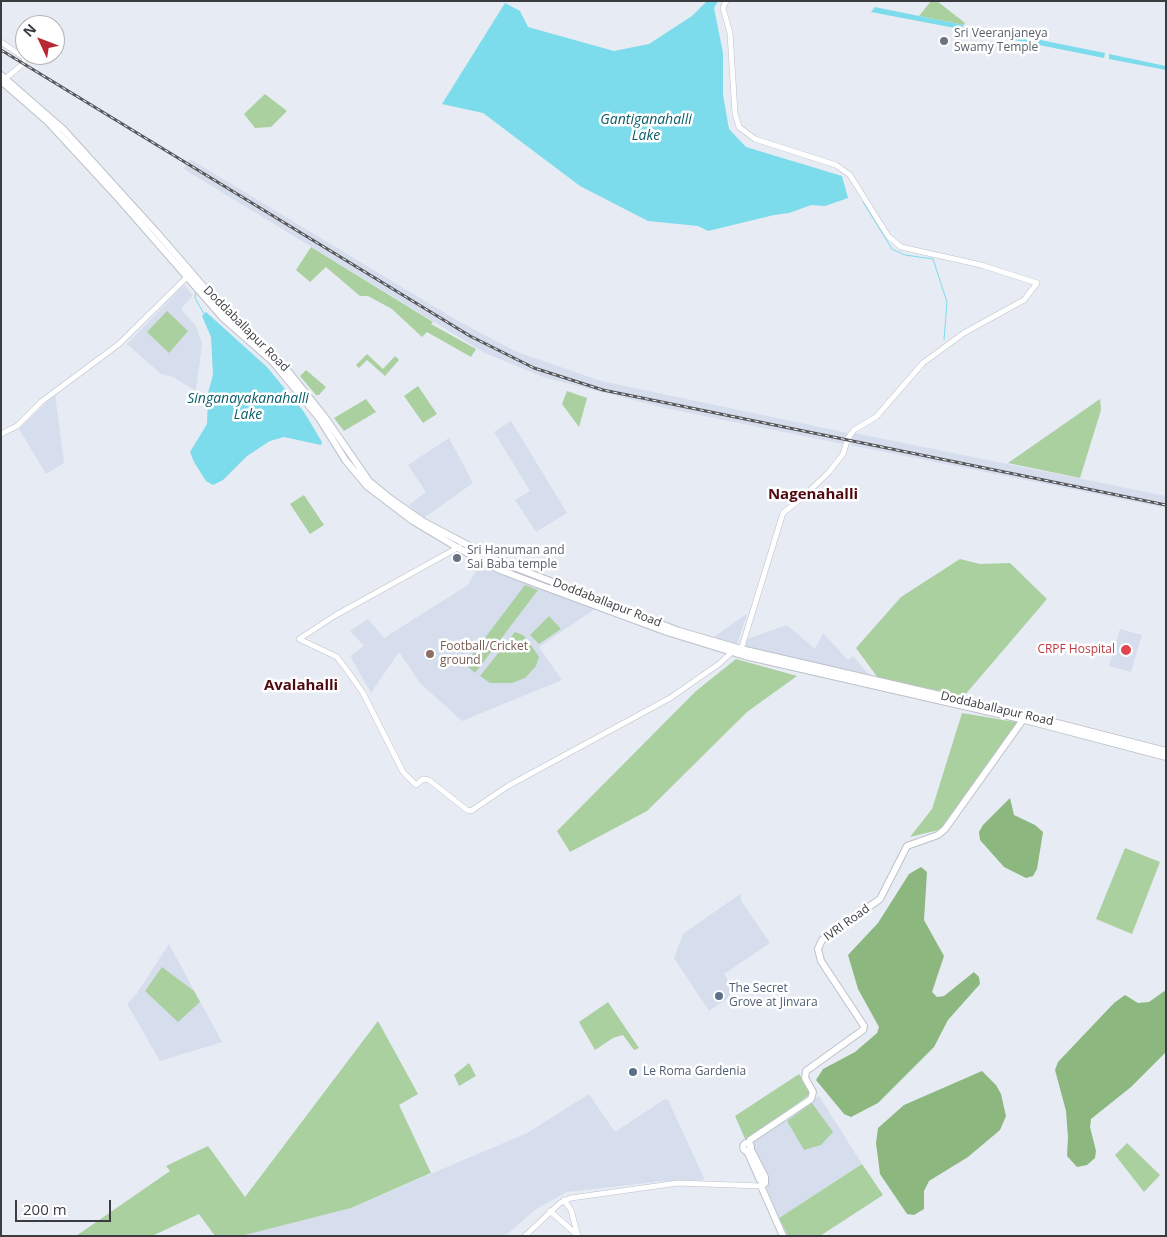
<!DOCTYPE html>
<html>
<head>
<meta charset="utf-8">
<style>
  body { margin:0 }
  #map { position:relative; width:1167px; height:1237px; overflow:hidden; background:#e6ebf4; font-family:"Open Sans",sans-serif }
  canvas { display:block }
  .frame { position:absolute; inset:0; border:2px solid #3a3c40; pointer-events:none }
  .north { position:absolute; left:15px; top:15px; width:50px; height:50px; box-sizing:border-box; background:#fff; border:1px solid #b0b1b3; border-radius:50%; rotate:313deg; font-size:14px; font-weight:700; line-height:20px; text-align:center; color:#3a3c40 }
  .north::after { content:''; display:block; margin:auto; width:18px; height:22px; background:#b92832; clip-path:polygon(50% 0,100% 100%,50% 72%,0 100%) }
  .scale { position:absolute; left:15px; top:1200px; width:96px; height:22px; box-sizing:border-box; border:2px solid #3a3c40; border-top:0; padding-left:6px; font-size:15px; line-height:18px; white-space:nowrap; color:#3a3c40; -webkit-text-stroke:4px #fff; paint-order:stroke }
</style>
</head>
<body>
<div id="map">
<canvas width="1167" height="1237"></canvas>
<div class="frame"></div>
<div class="north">N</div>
<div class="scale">200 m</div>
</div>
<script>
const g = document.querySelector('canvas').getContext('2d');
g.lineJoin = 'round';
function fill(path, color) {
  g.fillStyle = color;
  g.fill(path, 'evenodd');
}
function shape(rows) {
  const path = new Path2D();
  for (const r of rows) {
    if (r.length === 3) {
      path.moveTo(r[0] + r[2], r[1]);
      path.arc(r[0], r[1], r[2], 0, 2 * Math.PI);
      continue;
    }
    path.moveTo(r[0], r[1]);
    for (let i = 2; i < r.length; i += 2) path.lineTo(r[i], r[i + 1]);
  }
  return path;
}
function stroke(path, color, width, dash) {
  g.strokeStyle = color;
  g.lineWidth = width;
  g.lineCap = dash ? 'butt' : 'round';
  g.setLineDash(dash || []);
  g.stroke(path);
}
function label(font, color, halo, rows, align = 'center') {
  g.font = font + ' "Open Sans",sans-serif';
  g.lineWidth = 5;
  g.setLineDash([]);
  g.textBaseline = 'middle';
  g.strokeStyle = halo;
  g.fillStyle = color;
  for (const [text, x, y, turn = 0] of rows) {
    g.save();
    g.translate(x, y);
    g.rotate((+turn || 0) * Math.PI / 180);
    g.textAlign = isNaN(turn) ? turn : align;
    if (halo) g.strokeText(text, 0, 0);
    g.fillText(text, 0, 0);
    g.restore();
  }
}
fill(shape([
  [190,159,458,321,517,352,601,381,848,433,843,444,665,408,546,378,485,353,184,169],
  [184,285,193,295,181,309,196,326,202,344,196,391,173,377,161,374,127,344],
  [55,394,64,463,46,474,19,429],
  [511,421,567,513,536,532,515,500,530,491,494,432],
  [854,433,1166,496,1166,508,850,445],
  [449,438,473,483,424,518,409,505,426,492,408,465],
  [479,565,595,609,539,647,562,680,462,721,420,683,399,652,371,693,350,656,364,646,350,631,368,619,384,638,468,585],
  [747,614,737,644,714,637,739,619],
  [787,625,815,649,823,633,848,660,853,656,872,678,745,646,747,639],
  [1120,629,1142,635,1131,672,1109,666],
  [740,894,742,902,770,943,724,974,736,993,709,1011,674,958,683,934],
  [169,944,222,1042,160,1061,127,1004,137,993],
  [589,1094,615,1132,665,1099,668,1100,704,1178,703,1180,664,1181,567,1192,536,1209,505,1236,241,1236,351,1208,527,1133],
  [819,1096,862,1164,779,1218,767,1189,769,1180,752,1145,753,1141]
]), '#d6deee');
fill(shape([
  [931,1,937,1,965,23,964,25,919,16],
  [265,94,287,111,271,127,255,128,244,114],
  [311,247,433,322,431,324,476,349,471,357,427,332,422,337,392,309,368,296,360,296,326,267,310,282,296,270],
  [167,311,188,331,169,353,147,332],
  [367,354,383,369,395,356,399,360,385,376,367,360,359,368,356,365],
  [306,370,326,387,319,395,316,395,300,376],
  [418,386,437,414,423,423,404,396],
  [567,391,587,398,579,427,562,404],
  [366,399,376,412,344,431,334,418],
  [1100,399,1101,410,1080,478,1008,463],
  [304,495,324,525,310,534,290,504],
  [960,559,980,564,1010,563,1047,599,964,696,878,678,856,648,901,597],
  [525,585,538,590,475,673,465,664],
  [549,616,561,629,539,644,530,635],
  [515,632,523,635,533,648,539,657,536,666,525,678,512,683,490,683,480,676],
  [736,659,797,676,747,712,647,811,570,852,557,831,696,691],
  [962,713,1021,723,943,829,910,837,932,809],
  [1125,848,1160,862,1132,934,1096,919],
  [162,967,194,991,200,1002,178,1022,145,991],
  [608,1002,639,1048,634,1050,623,1035,613,1038,595,1050,579,1022],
  [378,1021,418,1094,399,1105,431,1173,351,1208,241,1236,215,1236,199,1214,152,1236,76,1236,170,1171,166,1166,208,1146,245,1197],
  [469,1063,476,1076,459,1086,454,1075],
  [799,1074,811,1091,809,1095,746,1141,735,1116],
  [812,1103,833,1132,821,1145,804,1150,787,1121],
  [1127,1143,1160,1175,1144,1192,1115,1155],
  [862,1164,883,1195,820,1236,788,1236,779,1218]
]), '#abd0a0');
fill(shape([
  [1010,798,1014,815,1035,825,1043,832,1037,869,1033,876,1026,878,1004,867,980,840,979,832,983,825],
  [921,867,927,872,924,920,944,956,932,992,937,997,944,996,974,972,979,977,980,984,948,1020,934,1047,878,1103,851,1117,844,1114,816,1080,823,1069,855,1052,877,1033,879,1027,858,989,848,955,878,923,909,874],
  [1166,990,1166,1052,1131,1087,1091,1119,1090,1127,1096,1151,1095,1158,1087,1165,1077,1167,1067,1156,1068,1137,1066,1111,1055,1070,1058,1062,1114,1003,1125,995,1138,1003,1149,1002],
  [982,1071,996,1085,1001,1094,1006,1116,1000,1130,968,1157,929,1181,924,1191,924,1209,914,1215,907,1214,880,1174,876,1143,878,1128,904,1105]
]), '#8cb87f');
fill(shape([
  [707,1,718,1,714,8,723,53,723,95,729,129,746,147,842,176,848,198,825,206,811,205,789,213,774,215,708,231,698,226,648,221,580,186,483,113,442,104,505,3,520,11,528,27,614,51,649,44,692,16],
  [875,7,919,16,964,25,960,29,871,12],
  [971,26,1105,53,1104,58,969,31],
  [1109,54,1166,66,1166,70,1109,59],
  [206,312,267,367,304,412,322,442,321,445,284,437,270,441,247,456,223,480,213,485,206,481,194,462,190,452,207,424,208,393,213,375,211,337,202,316]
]), '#7ddcec');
stroke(shape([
  [960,27,971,29],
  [863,202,892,249,905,255,933,259,947,302,944,340],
  [196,290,195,298,204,314]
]), '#7ddcec', 1);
const minor = shape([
  [726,1,723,8,730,33,735,113,739,127,755,139,836,165,850,175,888,236,901,247,981,265,1037,283,1024,300,964,333,923,363,876,417,854,430,848,438,843,454,829,472,803,497,783,513,740,653],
  [1,42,25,58,23,64,6,78],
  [1,434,17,426,41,402,119,344,187,277],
  [459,547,336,615,299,639,337,657,349,673,363,693,403,772,416,785,423,779,429,780,467,810,471,811,508,786,670,698,719,664,732,652],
  [564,1200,571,1210,578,1236],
  [550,1211,575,1233],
  [525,1236,560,1203,571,1198,678,1183,761,1186]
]);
const major = shape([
  [1,75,63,129,159,235,227,314,288,371,324,416,369,481,391,499,424,522,496,560,679,631,741,649,1026,715,1166,751],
  [1,81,48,122,119,199,223,318,273,362,319,418,346,461,367,486,413,521,458,548,500,570,537,584,667,632,745,656,1025,720,1166,757],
  [747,1147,4],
  [749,1144,750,1140,811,1099,813,1092,805,1078,806,1071,863,1030,864,1026,821,961,818,949,822,940,880,899,907,846,938,835,945,829,1025,717],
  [750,1148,765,1177,765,1183],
  [747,1151,760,1180,765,1183],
  [765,1183,761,1186,783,1236]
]);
stroke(minor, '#bcc1ca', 6);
stroke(major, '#bcc1ca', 8);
stroke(minor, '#fff', 5);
stroke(major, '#fff', 6);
const rail = shape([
  [1,50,470,336,534,368,603,390,1166,505]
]);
stroke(rail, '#56585d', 3);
stroke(rail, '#fff', 1, [4]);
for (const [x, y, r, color] of [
  [944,41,5,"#6b7280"],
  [457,558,5,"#6b7280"],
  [1126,650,6,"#e0444e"],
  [430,654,5,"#8d6e63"],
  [719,996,5,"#5c6f8a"],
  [633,1072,5,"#5c6f8a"]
]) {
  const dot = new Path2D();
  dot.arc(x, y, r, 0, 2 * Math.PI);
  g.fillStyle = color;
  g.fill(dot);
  stroke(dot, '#fff', 2);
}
label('12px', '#5b616d', '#fff', [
  ["Sri Veeranjaneya",954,34],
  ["Swamy Temple",954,48],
  ["Sri Hanuman and",467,551],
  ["Sai Baba temple",467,565]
], 'left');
label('12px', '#3a3c40', '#fff', [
  ["Doddaballapur Road",246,329,45],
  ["Doddaballapur Road",607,603,21],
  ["Doddaballapur Road",997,709,13],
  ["IVRI Road",847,923,-36]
]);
label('12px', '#785e54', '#fff', [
  ["Football/Cricket",440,647],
  ["ground",440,661]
], 'left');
label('12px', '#be3a42', '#fff', [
  ["CRPF Hospital",1115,650]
], 'right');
label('12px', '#4e5e75', '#fff', [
  ["The Secret",729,989],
  ["Grove at Jinvara",729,1003],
  ["Le Roma Gardenia",643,1072]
], 'left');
label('italic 14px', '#0a5e69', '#fff', [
  ["Gantiganahalli",646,120],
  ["Lake",646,136],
  ["Singanayakanahalli",248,399],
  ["Lake",248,415]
]);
label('bold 15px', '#500a0f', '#fff', [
  ["Nagenahalli",813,495],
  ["Avalahalli",301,686]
]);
</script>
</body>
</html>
